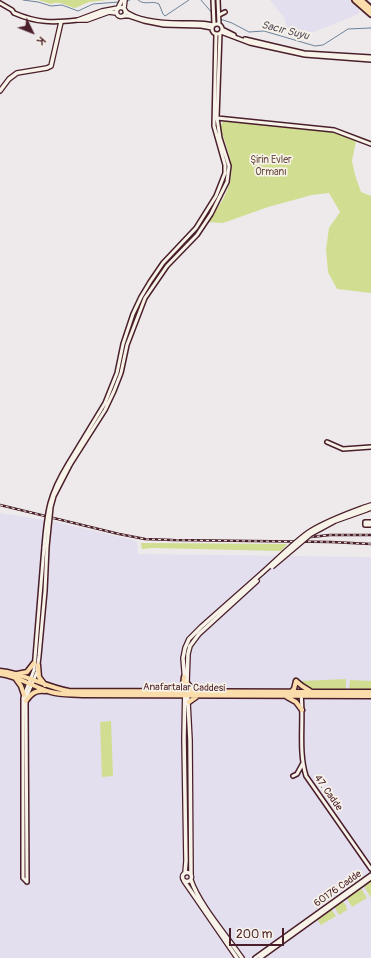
<!DOCTYPE html>
<meta charset="utf-8">
<style>
body{margin:0}
#map{position:relative;width:371px;height:958px;overflow:hidden;background:#eeeaeb;font-family:Pangolin,sans-serif}
canvas{display:block}
.north{position:absolute;left:12px;top:12px;width:40px;height:40px;-webkit-text-stroke:3px #f7f3e8;paint-order:stroke;rotate:133deg;font-size:11px;font-weight:700;line-height:16px;text-align:center;color:#4a1f2b}
.north::after{content:'';display:block;margin:auto;width:14px;height:18px;background:#4a1f2b;clip-path:polygon(50% 0,100% 100%,50% 72%,0 100%)}
.scale{position:absolute;left:229px;top:928px;width:55px;height:18px;box-sizing:border-box;border:2px solid #4a1f2b;border-top:0;padding-left:5px;font-size:12px;line-height:14px;white-space:nowrap;color:#4a1f2b;-webkit-text-stroke:3px #f7f3e8;paint-order:stroke}
</style>
<div id="map">
<canvas width="371" height="958"></canvas>
<div class="north">K</div>
<div class="scale">200 m</div>
</div>
<script>
const ctx = document.querySelector('canvas').getContext('2d');
ctx.lineJoin = 'round';
function paint(path, color) {
  ctx.fillStyle = color;
  ctx.fill(path, 'evenodd');
}
function stroke(path, color, width, dash) {
  ctx.strokeStyle = color;
  ctx.lineWidth = width;
  ctx.lineCap = dash ? 'butt' : 'round';
  ctx.setLineDash(dash || []);
  ctx.stroke(path);
}
function label(font, color, halo, rows, align = 'center') {
  ctx.font = font + ' Pangolin,sans-serif';
  ctx.lineWidth = 3.5;
  ctx.setLineDash([]);
  ctx.textBaseline = 'middle';
  ctx.strokeStyle = halo;
  ctx.fillStyle = color;
  for (const [text, x, y, turn = 0] of rows) {
    ctx.save();
    ctx.translate(x, y);
    ctx.rotate((+turn || 0) * Math.PI / 180);
    ctx.textAlign = isNaN(turn) ? turn : align;
    if (halo) ctx.strokeText(text, 0, 0);
    ctx.fillText(text, 0, 0);
    ctx.restore();
  }
}
const built = new Path2D(`
 M270 0H349L359 9V14L314 32H302L286 28 285 19Z
 M0 513 52 521 137 541 138 554 371 557V958H0Z`);
const green = new Path2D(`
 M38 0H107L89 2 75 8C66 6 60 0 51 4Z
 M223 121 333 132 356 141 352 161 355 175 361 192 371 196V293L337 289 328 272 326 249 329 228 340 212 329 193 312 195 268 207 223 223 206 222C220 208 234 185 231 164 229 152 224 139 220 128Z
 M141 543 287 544 281 551C238 550 195 549 152 548L142 549Z
 M346 679V689C330 690 312 694 301 681Z
 M350 680 371 681V689H349Z
 M111 721 113 776 102 777 100 722Z
 M371 880V898L363 885Z
 M361 888 367 898 352 907 346 897Z
 M341 900 346 905 347 910 339 915 334 906Z
 M331 909 336 916 321 925 318 921V917Z`);
const stream = new Path2D(`
 M23 0 38 2 51 6 62 5 78 11 93 4 119 2
 M138 0C145 6 152 0 159 4L163 14 165 16 189 0
 M201 0 213 14
 M128 1 130 0
 M220 19 232 23 249 32 264 31 315 46 323 45 348 29 371 28`);
const tertiary = new Path2D(`
 M213 0 214 24
 M218 0 219 24
 M0 3 12 10 14 13C37 23 53 23 78 20
 M125 11C139 22 165 23 182 23 193 23 203 22 213 25
 M219 15 225 12
 M123 16H129L144 21 164 25 201 26 212 28
 M212 29a5 5 0 1 1 10 0a5 5 0 1 1-10 0Z
 M222 29 234 35
 M221 32 250 43 305 55 371 60
 M245 39 304 53 371 57
 M217 118 334 130 371 144
 M327 442 343 449 371 447
 M68 464 105 403 117 373 123 344 133 314 141 297 150 282 163 263 196 228 216 196 225 173V165L214 126 216 34
 M70 465 105 410 114 391 121 373 127 345 145 298 167 266 197 235 211 214 227 182 229 166 220 138 217 118 220 33
 M365 525V522H371
 M365 525H371
 M301 694C304 721 298 750 306 776L371 869
 M293 776 297 774 303 763
 M27 882 23 878V698L34 670 44 547
 M27 882 26 705V698L37 672 39 656 45 591 47 547
 M255 958 371 875
 M260 958 371 878`);
const secondary = new Path2D(`
 M116.5 12a4.5 4.5 0 1 1 9 0a4.5 4.5 0 1 1-9 0Z
 M124 8 125 0
 M116 13 109 12 87 20H78L102 11 118 8 122 0
 M0 91 9 79 17 73 47 68 51 66 61 22
 M365 507 371 505
 M366 510 371 508
 M182.5 877a4.5 4.5 0 1 1 9 0a4.5 4.5 0 1 1-9 0Z
 M185 873 186 861 184 739 185 683 183 658 185 648 189 639 201 627 262 573
 M191 875 190 740 187 683 188 654 190 646 199 634 257 581
 M191 880C199 904 227 936 242 958
 M184 881 237 958`);
const primary = new Path2D(`
 M38 665 39 677 45 685
 M0 671C24 673 45 687 69 691L371 692
 M0 674C18 676 33 687 51 692 61 695 72 694 82 695L371 696
 M17 674 27 672 34 663
 M16 679 21 686 24 695
 M296 681 302 686 310 691
 M187 683 191 688 196 691
 M178 691 183 685 184 677
 M291 692 294 689 296 681
 M287 697 296 702 302 710
 M26 701C31 693 36 690 45 691
 M189 702 196 697`);
const trunk = new Path2D(`
 M355 0 371 14
 M361 0 371 9`);
const rail = new Path2D(`
 M0 505 119 534 145 539 173 540 331 542 371 544
 M311 537 330 535H371`);
const tertiaryBridge = new Path2D(`
 M44 547C47 511 49 495 68 464
 M47 547 51 507 54 496 70 465`);
const secondaryBridge = new Path2D(`
 M272 567 311 534 335 521 366 510
 M262 573C277 560 292 544 309 532 326 521 346 514 365 507`);
const parkNames = [
 ["Şirin Evler",271,160],
 ["Ormanı",271,172]
];
const streetNames = [
 ["Anafartalar Caddesi",184,688,1],
 ["47. Cadde",328,793,55],
 ["60176 Cadde",338,889,-35]
];
const waterNames = [
 ["Sacır Suyu",285,31,14]
];
paint(built, '#e4dfee');
paint(green, '#d1dd90');
stroke(stream, '#6b8299', 1);
stroke(tertiary, '#4a1f2b', 6);
stroke(secondary, '#4a1f2b', 6);
stroke(primary, '#4a1f2b', 7);
stroke(trunk, '#4a1f2b', 8);
stroke(tertiary, '#f7f3e8', 3);
stroke(secondary, '#f7f3e8', 3.5);
stroke(primary, '#faddab', 4);
stroke(trunk, '#faddab', 4.5);
stroke(rail, '#4a1f2b', 2.5);
stroke(rail, '#f7f3e8', 1, [3]);
stroke(tertiaryBridge, '#4a1f2b', 6, []);
stroke(secondaryBridge, '#4a1f2b', 6, []);
stroke(tertiaryBridge, '#f7f3e8', 3);
stroke(secondaryBridge, '#f7f3e8', 3.5);
label('10px', '#6c4e44', '#f7f3e8', parkNames);
label('10px', '#4a1f2b', '#f7f3e8', streetNames);
label('italic 11px', '#5a5162', '#f7f3e8', waterNames);
</script>
